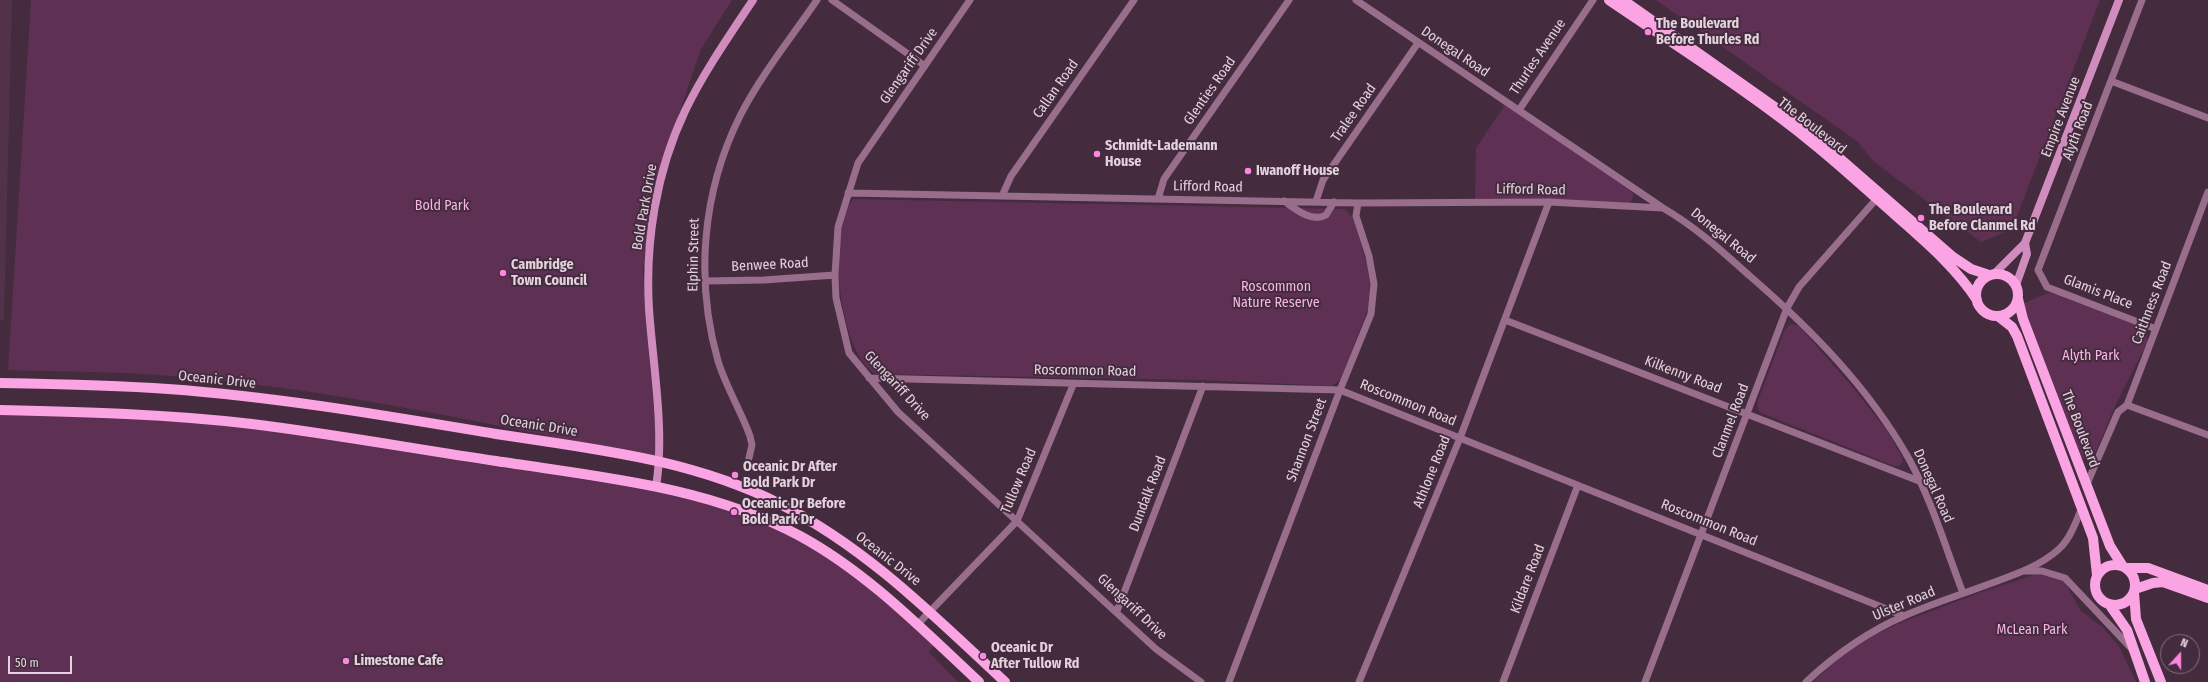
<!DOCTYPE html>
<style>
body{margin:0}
#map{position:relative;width:2208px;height:682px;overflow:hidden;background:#442c3e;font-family:"Fira Sans Condensed",sans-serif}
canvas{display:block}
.north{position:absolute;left:2160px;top:634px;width:40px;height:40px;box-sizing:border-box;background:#442c3e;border:1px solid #846e7e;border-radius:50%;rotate:21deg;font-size:11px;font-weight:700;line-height:16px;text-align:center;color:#e3d2de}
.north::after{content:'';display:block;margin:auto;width:14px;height:18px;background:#fd86e1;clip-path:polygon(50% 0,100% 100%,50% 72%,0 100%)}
.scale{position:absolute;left:8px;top:656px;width:64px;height:18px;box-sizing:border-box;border:2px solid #e3d2de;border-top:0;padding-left:5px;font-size:12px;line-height:14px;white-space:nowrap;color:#e3d2de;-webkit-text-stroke:3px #442c3e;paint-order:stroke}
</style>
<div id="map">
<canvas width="2208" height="682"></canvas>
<div class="north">N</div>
<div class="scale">50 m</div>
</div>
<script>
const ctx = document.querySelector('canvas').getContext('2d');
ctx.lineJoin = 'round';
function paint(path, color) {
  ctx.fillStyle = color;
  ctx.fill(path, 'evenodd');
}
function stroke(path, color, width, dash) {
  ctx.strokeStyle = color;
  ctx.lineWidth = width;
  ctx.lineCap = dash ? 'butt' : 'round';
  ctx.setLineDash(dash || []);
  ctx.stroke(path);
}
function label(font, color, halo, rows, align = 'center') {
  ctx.font = font + ' "Fira Sans Condensed",sans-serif';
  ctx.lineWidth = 4;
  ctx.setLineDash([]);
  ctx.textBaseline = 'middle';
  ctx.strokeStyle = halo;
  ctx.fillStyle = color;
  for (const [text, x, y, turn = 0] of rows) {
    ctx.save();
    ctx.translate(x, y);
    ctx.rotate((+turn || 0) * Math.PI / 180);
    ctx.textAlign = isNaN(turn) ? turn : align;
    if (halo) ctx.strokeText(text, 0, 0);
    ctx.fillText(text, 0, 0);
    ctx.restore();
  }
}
const built = new Path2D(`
 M0 0H12L4 320H0Z`);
const green = new Path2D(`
 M31 0H732L701 49 653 190 643 269 645 310 658 458C498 426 336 389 173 376 118 371 62 372 8 370Z
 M1656 0H2100L2012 229 1981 242 1873 161 1858 142Z
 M1505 105 1630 190 1634 196 1630 203 1475 200 1476 148Z
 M853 199 1345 209 1354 219 1367 266 1370 284 1368 309 1341 379 1332 386 1197 380 876 374C840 354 831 250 844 215 846 210 850 204 853 199Z
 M2050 292 2141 327 2146 332 2148 341 2115 406 2092 461 2085 460 2082 458 2028 318 2024 303Z
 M1791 324 1799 326 1851 385 1887 431 1902 457 1903 462 1900 466H1894L1759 412 1757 403 1785 329Z
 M0 414C84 416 169 418 252 429 337 440 421 455 506 468 595 482 687 490 770 527 832 554 885 600 934 646L929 652 958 682H0Z
 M2037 574 2053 576 2065 582 2080 610 2102 627 2119 646 2136 682H1813L1843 655 1876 634 1905 621 1979 593Z`);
const street = new Path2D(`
 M832 0 925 66
 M970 0 858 163 838 227 835 275 836 298 849 353 898 412 1156 649 1201 682
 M1356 0 1663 208C1696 227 1723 252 1751 277 1812 330 1869 388 1909 459 1932 501 1946 549 1963 593
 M2142 0 2038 270 2047 287 2156 329
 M2111 81 2208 118
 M1519 110 1593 0
 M848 193 1358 203 1549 202 1663 208
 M1002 196 1011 176 1134 0
 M1158 199 1164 179 1289 0
 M1284 201C1295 209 1312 223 1326 215L1334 202
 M1316 201 1323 180 1418 43
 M706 281 764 280 835 275
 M1505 320 1919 481
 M869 378 1340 390 1904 616
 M2127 405 2208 435
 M749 458 752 445 750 436C741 411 726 387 718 361 695 280 702 192 740 116 761 75 791 38 817 0
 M2086 486 2118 412 2127 405 2208 192
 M2025 571H2042L2065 578 2132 649
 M1117 611 1203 386
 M917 625 1017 521 1073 385
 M1229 682 1340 390 1371 314 1374 284 1369 256 1356 216 1358 203
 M1359 682 1460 438 1549 202
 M1503 682 1578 485
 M1645 682 1787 308 1799 287 1879 196
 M1806 682C1835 655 1867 632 1904 616 1931 604 1960 595 1989 584 2013 575 2039 567 2059 549 2070 539 2076 522 2082 507`);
const secondary = new Path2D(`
 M1994 274 2025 243 2119 0
 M2016 285 2027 254 2025 243
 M656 487C665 432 653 366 649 309 645 242 656 172 685 111 704 72 729 36 753 0`);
const primary = new Path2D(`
 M1609 0C1678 47 1750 92 1815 145 1842 167 1867 190 1893 213 1922 239 1955 266 1977 300
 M1623 0 1806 129 1953 257 1971 269 1989 275
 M1976 295a21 21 0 1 1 42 0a21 21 0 1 1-42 0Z
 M2018 299 2023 319 2110 546 2122 565
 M1998 316 2012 327 2017 336 2093 538 2097 575
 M0 383C56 384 112 385 168 389 278 397 388 416 496 434 593 449 692 459 780 504 867 548 934 616 1005 682
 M0 410C84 412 168 414 252 424 333 434 415 449 496 461 599 477 707 486 800 536 868 573 923 630 979 682
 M2095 585a20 20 0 1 1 40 0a20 20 0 1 1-40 0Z
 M2126 568H2148L2208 590
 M2135 589 2153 583 2163 582 2208 598
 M2134 592 2136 619 2161 682
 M2109 604 2127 630 2145 682`);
const markers = [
 [1648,32,4,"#fd86e1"],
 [1097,154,4,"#fd86e1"],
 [1248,171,4,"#fd86e1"],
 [1921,218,4,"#fd86e1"],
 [503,273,4,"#fd86e1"],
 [735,475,4,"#fd86e1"],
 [734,512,4,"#fd86e1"],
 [983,656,4,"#fd86e1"],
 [346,661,4,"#fd86e1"]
];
const poiNames = [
 ["The Boulevard",1656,24],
 ["Before Thurles Rd",1656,40],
 ["Schmidt-Lademann",1105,146],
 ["House",1105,162],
 ["Iwanoff House",1256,171],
 ["The Boulevard",1929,210],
 ["Before Clanmel Rd",1929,226],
 ["Cambridge",511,265],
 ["Town Council",511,281],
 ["Oceanic Dr After",743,467],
 ["Bold Park Dr",743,483],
 ["Oceanic Dr Before",742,504],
 ["Bold Park Dr",742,520],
 ["Oceanic Dr",991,648],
 ["After Tullow Rd",991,664],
 ["Limestone Cafe",354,661]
];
const streetNames = [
 ["Donegal Road",1455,52,34],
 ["Thurles Avenue",1538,57,-56],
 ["Glengariff Drive",909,66,-55],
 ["Callan Road",1056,89,-55],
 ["Glenties Road",1210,91,-55],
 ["Tralee Road",1354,113,-55],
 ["Empire Avenue",2061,117,-69],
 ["The Boulevard",1812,126,38],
 ["Alyth Road",2078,131,-69],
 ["Lifford Road",1208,187,1],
 ["Lifford Road",1531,190,1],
 ["Bold Park Drive",645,207,-80],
 ["Donegal Road",1723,236,39],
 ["Elphin Street",694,255,-89],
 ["Benwee Road",770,265,-3],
 ["Glamis Place",2098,292,21],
 ["Caithness Road",2152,303,-69],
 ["Roscommon Road",1085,371,1],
 ["Kilkenny Road",1683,375,21],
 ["Oceanic Drive",217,380,6],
 ["Glengariff Drive",897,386,47],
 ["Roscommon Road",1408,403,22],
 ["Clanmel Road",1731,421,-69],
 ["Oceanic Drive",539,426,9],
 ["The Boulevard",2080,429,69],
 ["Shannon Street",1307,440,-69],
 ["Athlone Road",1432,472,-68],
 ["Tullow Road",1019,481,-67],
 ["Donegal Road",1933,486,66],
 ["Dundalk Road",1148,494,-69],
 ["Roscommon Road",1709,523,22],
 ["Oceanic Drive",888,559,38],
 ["Kildare Road",1528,579,-69],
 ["Ulster Road",1904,604,-23],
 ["Glengariff Drive",1132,607,43]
];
const parkNames = [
 ["Bold Park",442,206],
 ["Roscommon",1276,287],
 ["Nature Reserve",1276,303],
 ["Alyth Park",2091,356],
 ["McLean Park",2032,630]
];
paint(built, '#513249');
paint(green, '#5e3053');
stroke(street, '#986e8c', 7);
stroke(secondary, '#cf8cbd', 8);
stroke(primary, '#faa4e3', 10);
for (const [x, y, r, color] of markers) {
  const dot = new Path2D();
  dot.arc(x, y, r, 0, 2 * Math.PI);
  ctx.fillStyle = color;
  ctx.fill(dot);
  stroke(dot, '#442c3e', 1.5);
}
label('bold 14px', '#e3d2de', '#442c3e', poiNames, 'left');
label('14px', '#e3d2de', '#442c3e', streetNames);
label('14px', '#f7b5e5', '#442c3e', parkNames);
</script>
